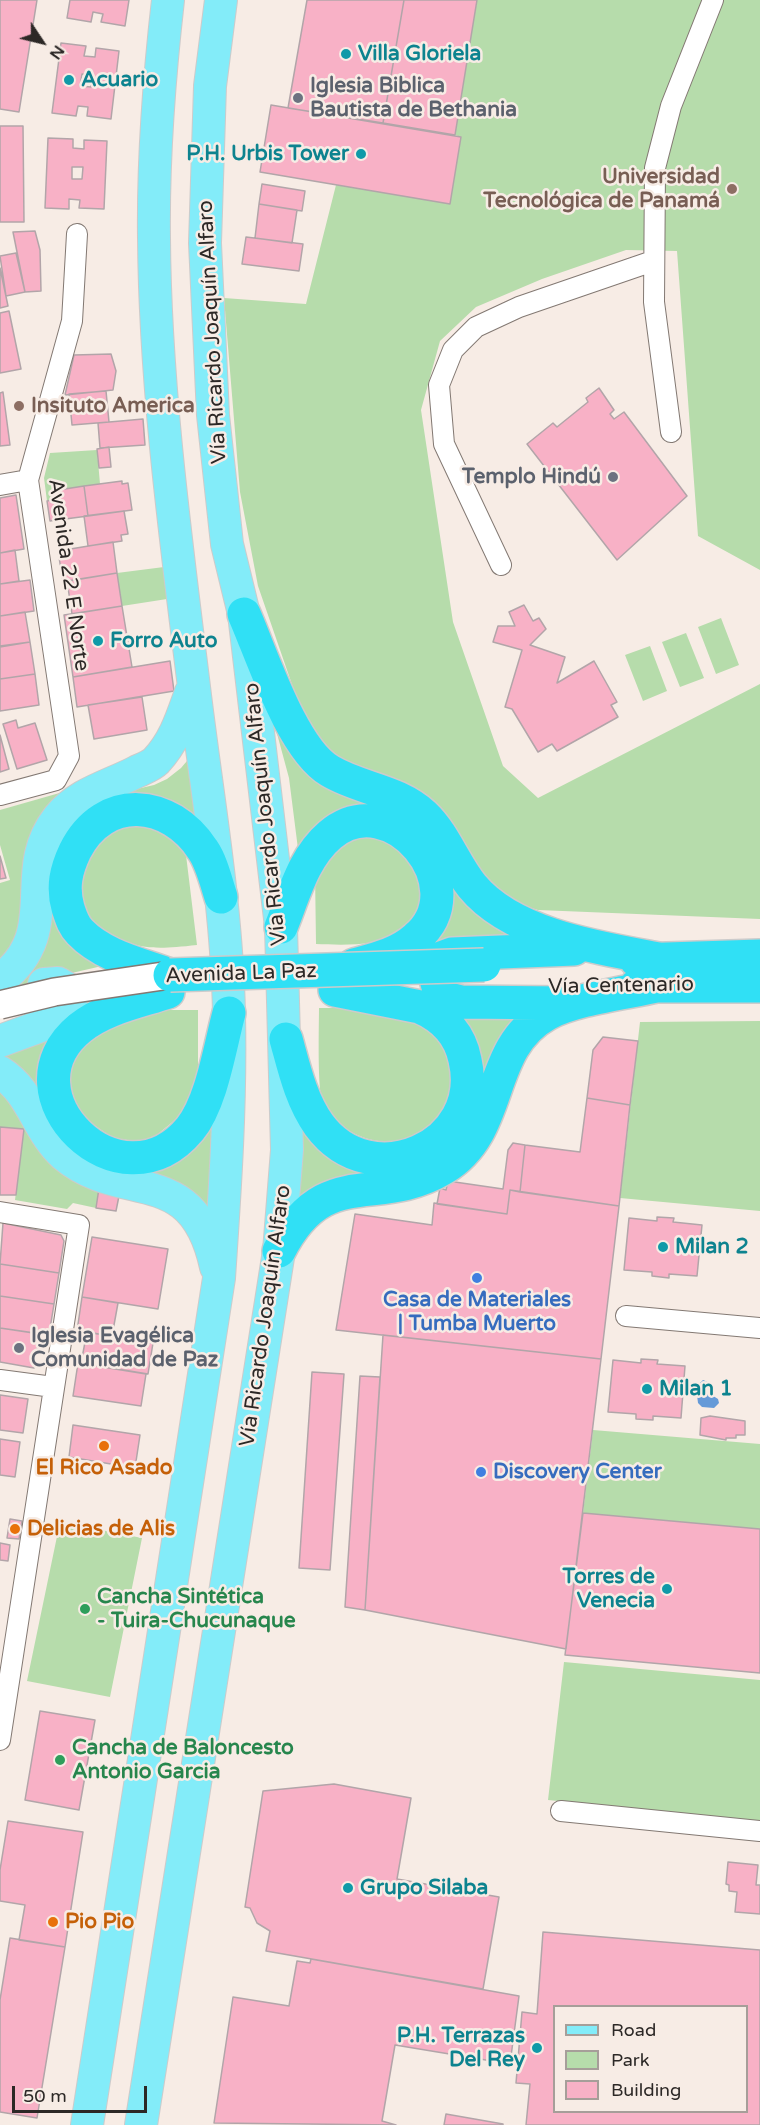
<!DOCTYPE html>
<meta charset="utf-8">
<style>
body{margin:0}
#map{position:relative;width:760px;height:2125px;overflow:hidden;background:#f7ece5;font-family:"Varela Round",sans-serif}
canvas{display:block}
.legend{position:absolute;left:553px;top:2005px;width:195px;height:108px;box-sizing:border-box;background:#f7ece5;border:2px solid #a69e99;margin:0;padding:8px 10px;list-style:none;font-size:18px;color:#2c2826}
.legend li{display:flex;align-items:center;gap:12px;height:30px}
.legend b{width:30px;border:2px solid #a69e99}
.north{position:absolute;left:12px;top:12px;width:60px;height:60px;-webkit-text-stroke:4px #f7ece5;paint-order:stroke;rotate:125deg;font-size:16px;font-weight:700;line-height:24px;text-align:center;color:#2c2826}
.north::after{content:'';display:block;margin:auto;width:21px;height:27px;background:#2c2826;clip-path:polygon(50% 0,100% 100%,50% 72%,0 100%)}
.scale{position:absolute;left:12px;top:2086px;width:135px;height:27px;box-sizing:border-box;border:3px solid #2c2826;border-top:0;padding-left:8px;font-size:18px;line-height:21px;white-space:nowrap;color:#2c2826;-webkit-text-stroke:4px #f7ece5;paint-order:stroke}
</style>
<div id="map">
<canvas width="760" height="2125"></canvas>
<ul class="legend">
<li><b style="height:8px;background:#83ecf9"></b>Road</li>
<li><b style="height:16px;background:#b6dcab"></b>Park</li>
<li><b style="height:16px;background:#f8b1c6"></b>Building</li>
</ul>
<div class="north">N</div>
<div class="scale">50 m</div>
</div>
<script>
const ctx = document.querySelector('canvas').getContext('2d');
ctx.lineJoin = 'round';
function paint(path, color) {
  ctx.fillStyle = color;
  ctx.fill(path, 'evenodd');
}
function stroke(path, color, width, dash) {
  ctx.strokeStyle = color;
  ctx.lineWidth = width;
  ctx.lineCap = dash ? 'butt' : 'round';
  ctx.setLineDash(dash || []);
  ctx.stroke(path);
}
function label(font, color, halo, rows, align = 'center') {
  ctx.font = font + ' "Varela Round",sans-serif';
  ctx.lineWidth = 5;
  ctx.setLineDash([]);
  ctx.textBaseline = 'middle';
  ctx.strokeStyle = halo;
  ctx.fillStyle = color;
  for (const [text, x, y, turn = 0] of rows) {
    ctx.save();
    ctx.translate(x, y);
    ctx.rotate((+turn || 0) * Math.PI / 180);
    ctx.textAlign = isNaN(turn) ? turn : align;
    if (halo) ctx.strokeText(text, 0, 0);
    ctx.fillText(text, 0, 0);
    ctx.restore();
  }
}
const green = new Path2D(`
 M477 0H760V570L698 536 677 251 626 250 542 279 476 307 440 341 421 410 453 622 503 766 538 798 760 684V919L538 910 509 901 384 776 331 754 307 728 258 586 240 492 224 298 306 304 336 185 450 203 461 137 455 135Z
 M97 450 100 484 52 491 53 500 47 501 44 478 50 453Z
 M164 567 167 599 122 606 117 573Z
 M721 618 739 665 716 674 698 627Z
 M686 633 704 678 680 687 662 642Z
 M650 646 667 691 643 701 625 655Z
 M262 678C274 703 283 734 301 756 327 787 372 790 405 812 428 828 438 851 452 873 473 909 510 927 549 937L458 939 449 943 443 954H415C515 865 361 745 298 849L289 778Z
 M198 748 208 834 175 806 64 839 102 966 20 985 32 969 61 831 107 796 154 785 167 779 181 768Z
 M70 790 27 936 0 958V883L10 880 0 845V810Z
 M143 822 168 830 186 855 197 945C143 951 136 948 88 925L78 887 82 865 104 834Z
 M347 836H380L418 864 422 906C415 914 408 926 400 932 378 947 341 945 316 944L315 871Z
 M319 1008H348L408 1016 449 1044C450 1059 455 1079 453 1094 452 1100 445 1108 442 1114 414 1156 347 1148 323 1104 317 1092 319 1026 319 1008Z
 M457 1009H525C484 1043 496 1110 456 1146 419 1180 388 1170 344 1179 326 1183 311 1193 297 1205L302 1113H305C350 1229 543 1137 457 1009Z
 M161 1010H198V1076L186 1111 153 1138 135 1141 113 1138 81 1116 67 1086 72 1052 95 1030Z
 M760 1021V1211L620 1198 640 1022Z
 M52 1031 47 1051 108 1161 216 1110 214 1225 107 1166 18 1068 0 1055Z
 M0 1082 10 1104 24 1124 99 1188 96 1208 73 1203 67 1209 15 1200 24 1130 0 1127Z
 M593 1430 760 1444V1529L583 1513Z
 M60 1522 142 1538 110 1697 27 1681Z
 M564 1662 760 1680V1821L548 1800Z`);
const water = new Path2D(`
 M703 1380 710 1383V1394L718 1399 719 1403 714 1408 702 1407 698 1403 696 1387Z`);
const building = new Path2D(`
 M0 0H37L19 112 0 109Z
 M70 0H129L125 26 101 22 103 14 93 12 91 22 67 18Z
 M307 0H404L383 123 288 108Z
 M404 0H477L455 135 383 123Z
 M61 43 86 46 84 56 95 57 96 48 119 51 111 119 87 116 88 107 78 106 76 116 52 113ZM82 74 92 75 91 87 80 86Z
 M271 105 461 137 450 204 260 172Z
 M0 126H23L24 222H0Z
 M48 138 73 139V148L84 149V140L107 141 104 209 79 208 80 200 69 199V209L45 208ZM72 167H83L82 179H72Z
 M262 184 305 191 302 211 259 204Z
 M259 204 297 210 292 243 255 238Z
 M35 231 40 250 41 291 25 292 13 232Z
 M246 237 303 244 299 271 242 264Z
 M16 253 25 292 6 296 0 256Z
 M0 268 8 306 0 308Z
 M9 311 21 369 0 373V313Z
 M111 354 116 371 113 390 65 395 74 355Z
 M599 388 614 410 610 414 614 419 624 412 687 496 617 560 527 444 553 423 557 427 588 402 586 398Z
 M106 391 109 422 72 425 69 394Z
 M3 392 10 445 0 446V393Z
 M143 419 145 445 100 448 98 423Z
 M109 447 111 467 99 468 97 449Z
 M122 481V484L128 483 132 510 88 516 84 486Z
 M84 486 88 516 50 521 47 501 53 500 52 491Z
 M16 495 24 549 0 553V498Z
 M124 511 128 534 121 535 122 541 88 546 84 516Z
 M113 542 117 573 63 582 58 551Z
 M15 550 19 581 0 584V553Z
 M117 573 122 606 72 614 67 581Z
 M30 580 34 611 0 616V584Z
 M524 605 533 621 539 618 546 629 530 645 565 657 557 683 594 661 617 702 611 705 618 717 557 751 552 744 538 752 512 709 505 707 522 650 493 642 498 626H515L509 612Z
 M122 606 132 667 73 677 64 615Z
 M25 612 30 642 0 646V616Z
 M30 642 35 674 0 679V647Z
 M170 661 174 691 77 707 73 677Z
 M35 674 39 705 0 711V679Z
 M142 697 147 730 94 739 88 705Z
 M16 720 18 728 35 723 47 760 17 769 3 724Z
 M0 735 9 769 0 772Z
 M0 856 6 878 0 879Z
 M603 1037 638 1041 630 1105 587 1098 593 1050Z
 M587 1098 630 1105 619 1206 520 1192 525 1145 580 1152Z
 M0 1127 24 1129 16 1195H0Z
 M513 1143 525 1145 520 1192 510 1190 507 1214 437 1204 440 1188 446 1190 448 1181 503 1189 508 1150Z
 M99 1188 120 1191 116 1211 96 1208Z
 M510 1190 619 1206 601 1359 336 1330 355 1214 432 1225 434 1203 507 1214Z
 M657 1217 674 1218 673 1222 702 1225 697 1276 669 1274V1278L652 1276V1272L624 1270 629 1218 657 1221Z
 M3 1223 61 1235 64 1241 59 1273 0 1264Z
 M92 1237 168 1249 158 1309 82 1297Z
 M0 1264 59 1273 54 1304 0 1296Z
 M0 1296 54 1304 49 1335 0 1328Z
 M82 1297 118 1303 112 1336 77 1331Z
 M0 1328 40 1334 34 1368 0 1362Z
 M87 1332 153 1343 148 1374 81 1363Z
 M383 1335 601 1359 566 1649 365 1610Z
 M641 1359 658 1360 657 1364 685 1366 681 1418 653 1416V1420L636 1419V1414L608 1412 613 1360 641 1363Z
 M78 1363 146 1374 141 1406 73 1396Z
 M312 1372 344 1374 330 1570 299 1568Z
 M360 1376 380 1377 365 1610 345 1607Z
 M0 1395 28 1399 23 1433 0 1430Z
 M710 1416 745 1421V1435H736V1438H726V1440L700 1435 701 1418Z
 M73 1425 140 1435 135 1468 69 1457Z
 M0 1439 20 1442 15 1477 0 1475Z
 M583 1513 760 1529V1673L565 1655Z
 M10 1519 22 1521 19 1539 7 1538Z
 M0 1543 10 1545 8 1561 0 1560Z
 M40 1711 95 1720 79 1810 25 1800Z
 M334 1784 411 1798 397 1879 499 1897 483 1989 266 1951 270 1931 257 1923 250 1908 245 1907 263 1791Z
 M8 1821 83 1832 65 1947 19 1940 25 1905 0 1901V1870Z
 M728 1862 758 1865 756 1885H760V1914L735 1912 737 1892 729 1891V1885L726 1884Z
 M543 1932 760 1950V2125H526L530 2084 516 2083 522 2012 537 2014ZM554 2006H746V2112H554Z
 M10 1938 65 1947 37 2118 0 2112V2000Z
 M311 1959 519 1996 510 2064 395 2045 382 2121 396 2125 214 2123 233 1997 289 2006 297 1961 310 1963Z
 M446 2114 503 2124V2125H444Z`);
const street = new Path2D(`
 M671 432 654 302 655 168 671 106 713 0
 M0 485 28 480
 M501 565 444 444 439 385 453 350 476 327 519 307 653 261
 M0 795 56 780 69 756 28 480 72 321 77 234
 M0 1212 79 1225 0 1740
 M626 1316 760 1328
 M0 1380 53 1387
 M561 1811 760 1831`);
const primary = new Path2D(`
 M0 980C64 932 15 873 58 818 78 793 109 786 136 772 142 769 151 766 156 761 175 741 182 717 191 692
 M0 1041 68 1016 71 1009 70 990 58 983 44 984
 M0 1072C32 1092 37 1131 64 1155 123 1205 193 1160 216 1267
 M87 2125 219 1278C225 1190 231 1103 229 1014 227 905 207 796 194 687 176 541 155 386 154 238 153 159 159 79 168 0
 M141 2125 279 1251 287 1150 281 927 244 614 227 544 213 415 205 243 210 86 221 0`);
const highway = new Path2D(`
 M244 614C262 655 292 749 330 771 360 789 397 790 424 815 445 835 454 864 472 886 512 935 599 948 659 959
 M281 927C294 895 303 858 330 835 391 783 477 887 416 938 398 954 376 959 354 965
 M636 960 760 956
 M170 975C140 964 103 956 80 932 73 925 71 917 68 908 62 887 66 870 75 851 104 793 170 799 203 850 212 863 216 882 221 897
 M636 986H760
 M168 992C138 1002 105 1008 80 1028 0 1093 120 1213 190 1129 212 1102 220 1046 229 1013
 M565 1003 461 1002 441 997 435 976 441 958 452 954 574 949
 M286 1039C294 1068 301 1100 319 1125 371 1196 485 1146 465 1060 460 1034 443 1017 420 1007L335 990
 M279 1251C325 1161 377 1209 444 1168 506 1130 484 1049 547 1014 574 999 626 993 657 986`);
const secondaryBridge = new Path2D(`
 M0 1005 54 992 170 975`);
const highwayBridge = new Path2D(`
 M170 975 484 965`);
const markers = [
 [346,54,6,"#0f9aa8"],
 [69,80,6,"#0f9aa8"],
 [298,98,6,"#6b7280"],
 [361,154,6,"#0f9aa8"],
 [732,189,6,"#8d6e63"],
 [19,406,6,"#8d6e63"],
 [613,477,6,"#6b7280"],
 [98,641,6,"#0f9aa8"],
 [663,1247,6,"#0f9aa8"],
 [477,1278,6,"#3f7fe0"],
 [19,1348,6,"#6b7280"],
 [647,1389,6,"#0f9aa8"],
 [104,1446,6,"#e8710a"],
 [481,1472,6,"#3f7fe0"],
 [15,1529,6,"#e8710a"],
 [667,1589,6,"#0f9aa8"],
 [85,1609,6,"#2e9e5b"],
 [60,1760,6,"#2e9e5b"],
 [348,1888,6,"#0f9aa8"],
 [53,1922,6,"#e8710a"],
 [537,2048,6,"#0f9aa8"]
];
const cultureNames = [
 ["Villa Gloriela",358,54],
 ["Acuario",81,80],
 ["P.H. Urbis Tower",349,154,"right"],
 ["Forro Auto",110,641],
 ["Milan 2",675,1247],
 ["Milan 1",659,1389],
 ["Torres de",655,1577,"right"],
 ["Venecia",655,1601,"right"],
 ["Grupo Silaba",360,1888],
 ["P.H. Terrazas",525,2036,"right"],
 ["Del Rey",525,2060,"right"]
];
const worshipNames = [
 ["Iglesia Biblica",310,86],
 ["Bautista de Bethania",310,110],
 ["Templo Hindú",601,477,"right"],
 ["Iglesia Evagélica",31,1336],
 ["Comunidad de Paz",31,1360]
];
const educationNames = [
 ["Universidad",720,177],
 ["Tecnológica de Panamá",720,201],
 ["Insituto America",31,406,"left"]
];
const streetNames = [
 ["Vía Ricardo Joaquín Alfaro",213,332,-93],
 ["Avenida 22 E Norte",68,575,82],
 ["Vía Ricardo Joaquín Alfaro",266,814,-96],
 ["Avenida La Paz",241,974,-2],
 ["Vía Centenario",621,986,-1],
 ["Vía Ricardo Joaquín Alfaro",266,1316,-82]
];
const shopNames = [
 ["Casa de Materiales",477,1300],
 ["| Tumba Muerto",477,1324],
 ["Discovery Center",493,1472,"left"]
];
const foodNames = [
 ["El Rico Asado",104,1468,"center"],
 ["Delicias de Alis",27,1529],
 ["Pio Pio",65,1922]
];
const leisureNames = [
 ["Cancha Sintética",97,1597],
 ["- Tuira-Chucunaque",97,1621],
 ["Cancha de Baloncesto",72,1748],
 ["Antonio Garcia",72,1772]
];
paint(green, '#b6dcab');
paint(water, '#659ad8');
paint(building, '#f8b1c6');
stroke(building, '#b2a5a9', 1.5);
stroke(street, '#837973', 22);
stroke(primary, '#cccbcb', 34);
stroke(highway, '#cccbcb', 36);
stroke(street, '#fff', 20);
stroke(primary, '#83ecf9', 32);
stroke(highway, '#30e0f5', 33);
stroke(secondaryBridge, '#837973', 30, []);
stroke(highwayBridge, '#cccbcb', 36, []);
stroke(secondaryBridge, '#fff', 27);
stroke(highwayBridge, '#30e0f5', 33);
for (const [x, y, r, color] of markers) {
  const dot = new Path2D();
  dot.arc(x, y, r, 0, 2 * Math.PI);
  ctx.fillStyle = color;
  ctx.fill(dot);
  stroke(dot, '#f7ece5', 2);
}
label('bold 21px', '#0d838f', '#f7ece5', cultureNames, 'left');
label('bold 21px', '#5b616d', '#f7ece5', worshipNames, 'left');
label('bold 21px', '#785e54', '#f7ece5', educationNames, 'right');
label('21px', '#2c2826', '#f7ece5', streetNames);
label('bold 21px', '#366cbe', '#f7ece5', shopNames);
label('bold 21px', '#c56008', '#f7ece5', foodNames, 'left');
label('bold 21px', '#27864d', '#f7ece5', leisureNames, 'left');
</script>
